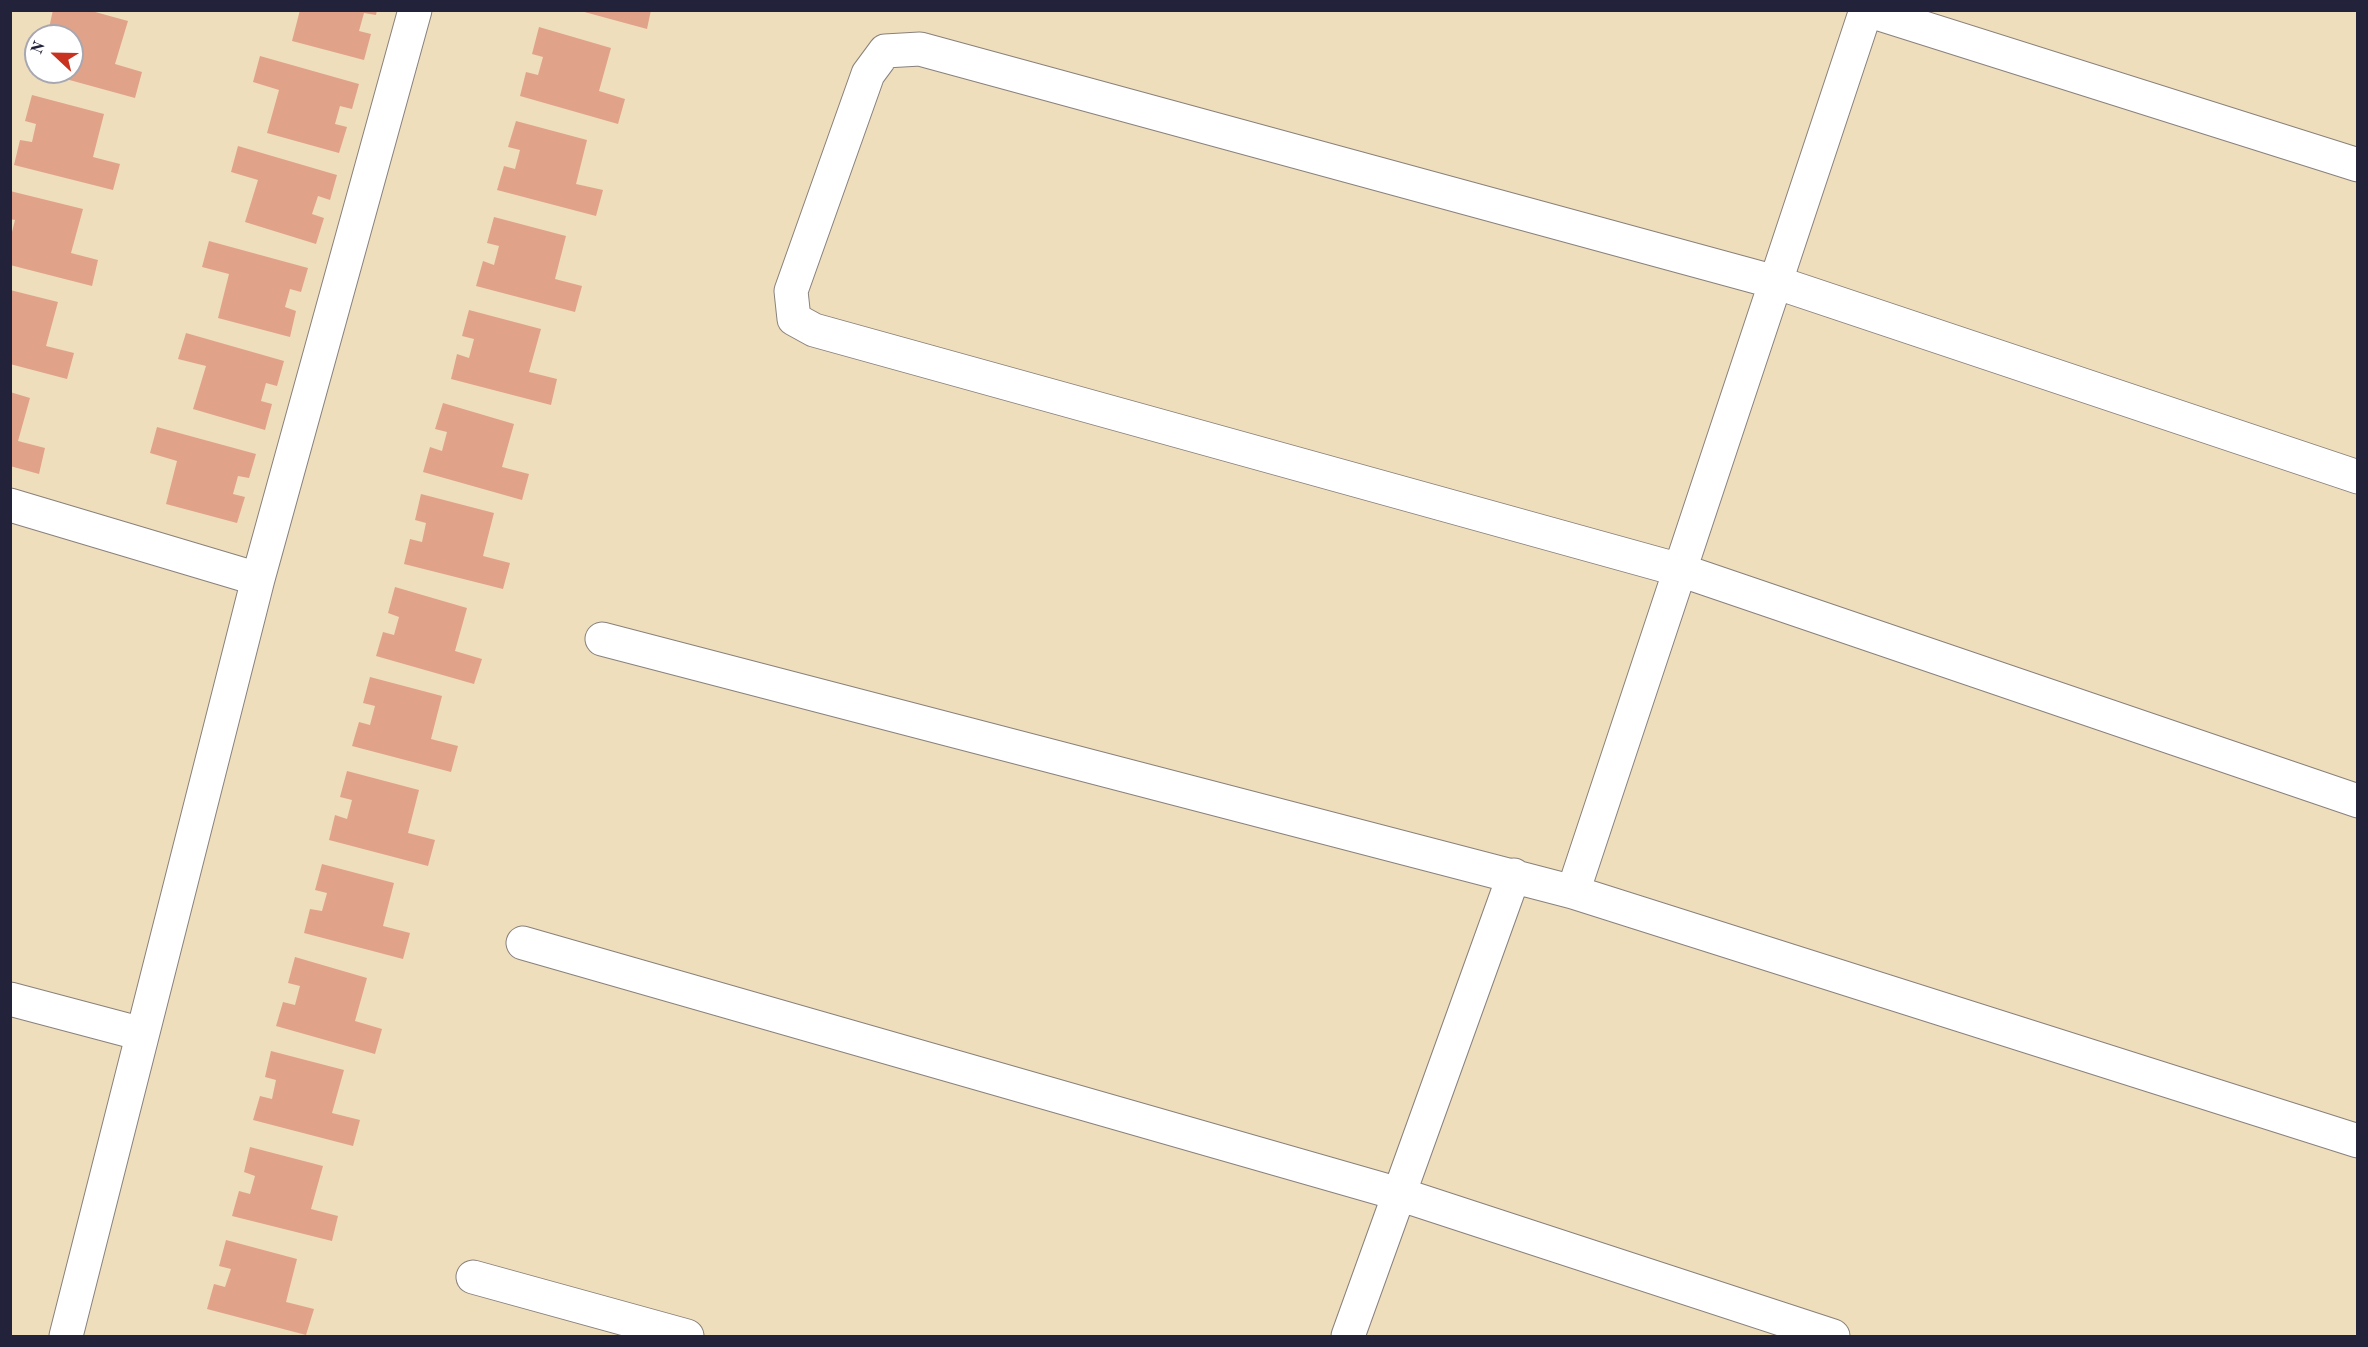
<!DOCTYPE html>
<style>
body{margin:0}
#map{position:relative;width:2368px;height:1347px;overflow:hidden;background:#efdebc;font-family:"Old Standard TT",serif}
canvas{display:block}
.frame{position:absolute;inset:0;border:12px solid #22223b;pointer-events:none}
.north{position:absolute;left:24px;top:24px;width:60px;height:60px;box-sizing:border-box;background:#fff;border:2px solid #a7a7b1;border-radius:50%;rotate:292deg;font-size:16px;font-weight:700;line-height:24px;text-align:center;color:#22223b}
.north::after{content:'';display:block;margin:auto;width:21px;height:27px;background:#c8321e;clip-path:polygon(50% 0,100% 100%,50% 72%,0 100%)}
</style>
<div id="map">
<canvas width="2368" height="1347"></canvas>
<div class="frame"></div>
<div class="north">N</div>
</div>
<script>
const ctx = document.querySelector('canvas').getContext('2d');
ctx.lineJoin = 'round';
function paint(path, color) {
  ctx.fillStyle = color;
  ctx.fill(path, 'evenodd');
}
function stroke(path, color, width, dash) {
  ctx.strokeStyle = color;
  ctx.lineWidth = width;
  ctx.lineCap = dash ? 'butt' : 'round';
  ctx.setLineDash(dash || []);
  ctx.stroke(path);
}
const building = new Path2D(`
 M53 10H88L128 21 115 64 142 72 135 98 44 73 72 72V36H59L60 31 49 28Z
 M300 10H377L376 15 364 13 359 31 371 34 364 60 292 41Z
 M577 10H651L647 29Z
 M539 27 611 48 599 91 625 99 618 124 520 96 526 72 538 75 543 57 532 54Z
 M260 56 359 84 352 109 340 106 335 124 347 127 339 153 267 133 279 90 253 82Z
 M32 95 104 114 93 157 120 164 113 190 14 165 20 140 32 142 36 124 25 121Z
 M516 121 587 140 576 184 603 190 596 216 497 190 504 166 515 169 520 150 508 147Z
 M238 146 337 175 330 200 318 196 312 214 324 218 316 244 245 222 258 180 231 172Z
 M10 191 83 209 71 253 98 260 92 286 10 265V240L15 220 10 219Z
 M494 217 566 236 555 279 582 286 575 312 476 286 483 261 494 265 499 246 487 243Z
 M209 241 308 268 301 292 290 289 285 307 296 311 290 337 218 318 229 274 202 267Z
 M10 290 58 302 46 346 74 353 67 379 10 364Z
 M469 310 541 329 529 372 557 379 551 405 451 379 457 354 469 358 474 339 462 336Z
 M186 333 284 361 277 386 266 383 261 401 272 404 265 430 193 409 206 366 178 359Z
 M10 392 30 398 18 441 45 448 39 474 10 466Z
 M443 403 514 424 502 467 529 474 522 500 423 472 430 447 442 451 447 432 435 429Z
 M157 427 256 454 249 478 238 476 233 494 245 497 237 523 166 504 177 461 150 453Z
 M421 494 494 513 483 556 510 563 503 589 404 564 410 539 422 542 426 523 415 520Z
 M395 587 467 608 455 651 482 659 474 684 376 656 383 632 394 635 399 617 388 613Z
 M370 677 442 696 431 739 458 746 451 772 352 746 359 722 370 725 375 706 363 703Z
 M347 771 419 790 408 833 435 840 428 866 329 840 335 815 347 819 352 800 340 797Z
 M322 864 394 883 383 926 410 933 403 959 304 933 310 909 322 911 327 893 315 890Z
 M295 957 367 978 355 1021 382 1029 375 1054 276 1026 283 1002 295 1005 300 986 288 983Z
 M271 1051 344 1070 332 1113 360 1120 353 1146 253 1120 260 1096 272 1099 276 1080 265 1077Z
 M250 1147 323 1166 311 1209 338 1216 332 1241 232 1216 239 1191 250 1194 255 1176 244 1172Z
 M226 1240 297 1259 286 1302 314 1309 306 1335 207 1309 214 1284 225 1287 231 1269 219 1266Z`);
const minor = new Path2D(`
 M1867 10 2358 165
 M2358 477 1775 282 920 49 885 51 868 74 791 291 794 319 814 330 1680 570 2358 801
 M10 505 258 579
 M602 639 1573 892 2358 1141
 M1573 892 1866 10
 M523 943 1399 1194 1833 1336
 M10 999 142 1034
 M473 1277 687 1336
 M66 1336 258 579 415 10
 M1348 1336 1514 875`);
paint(building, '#e1a28a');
stroke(minor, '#88807c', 35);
stroke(minor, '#fff', 33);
</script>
